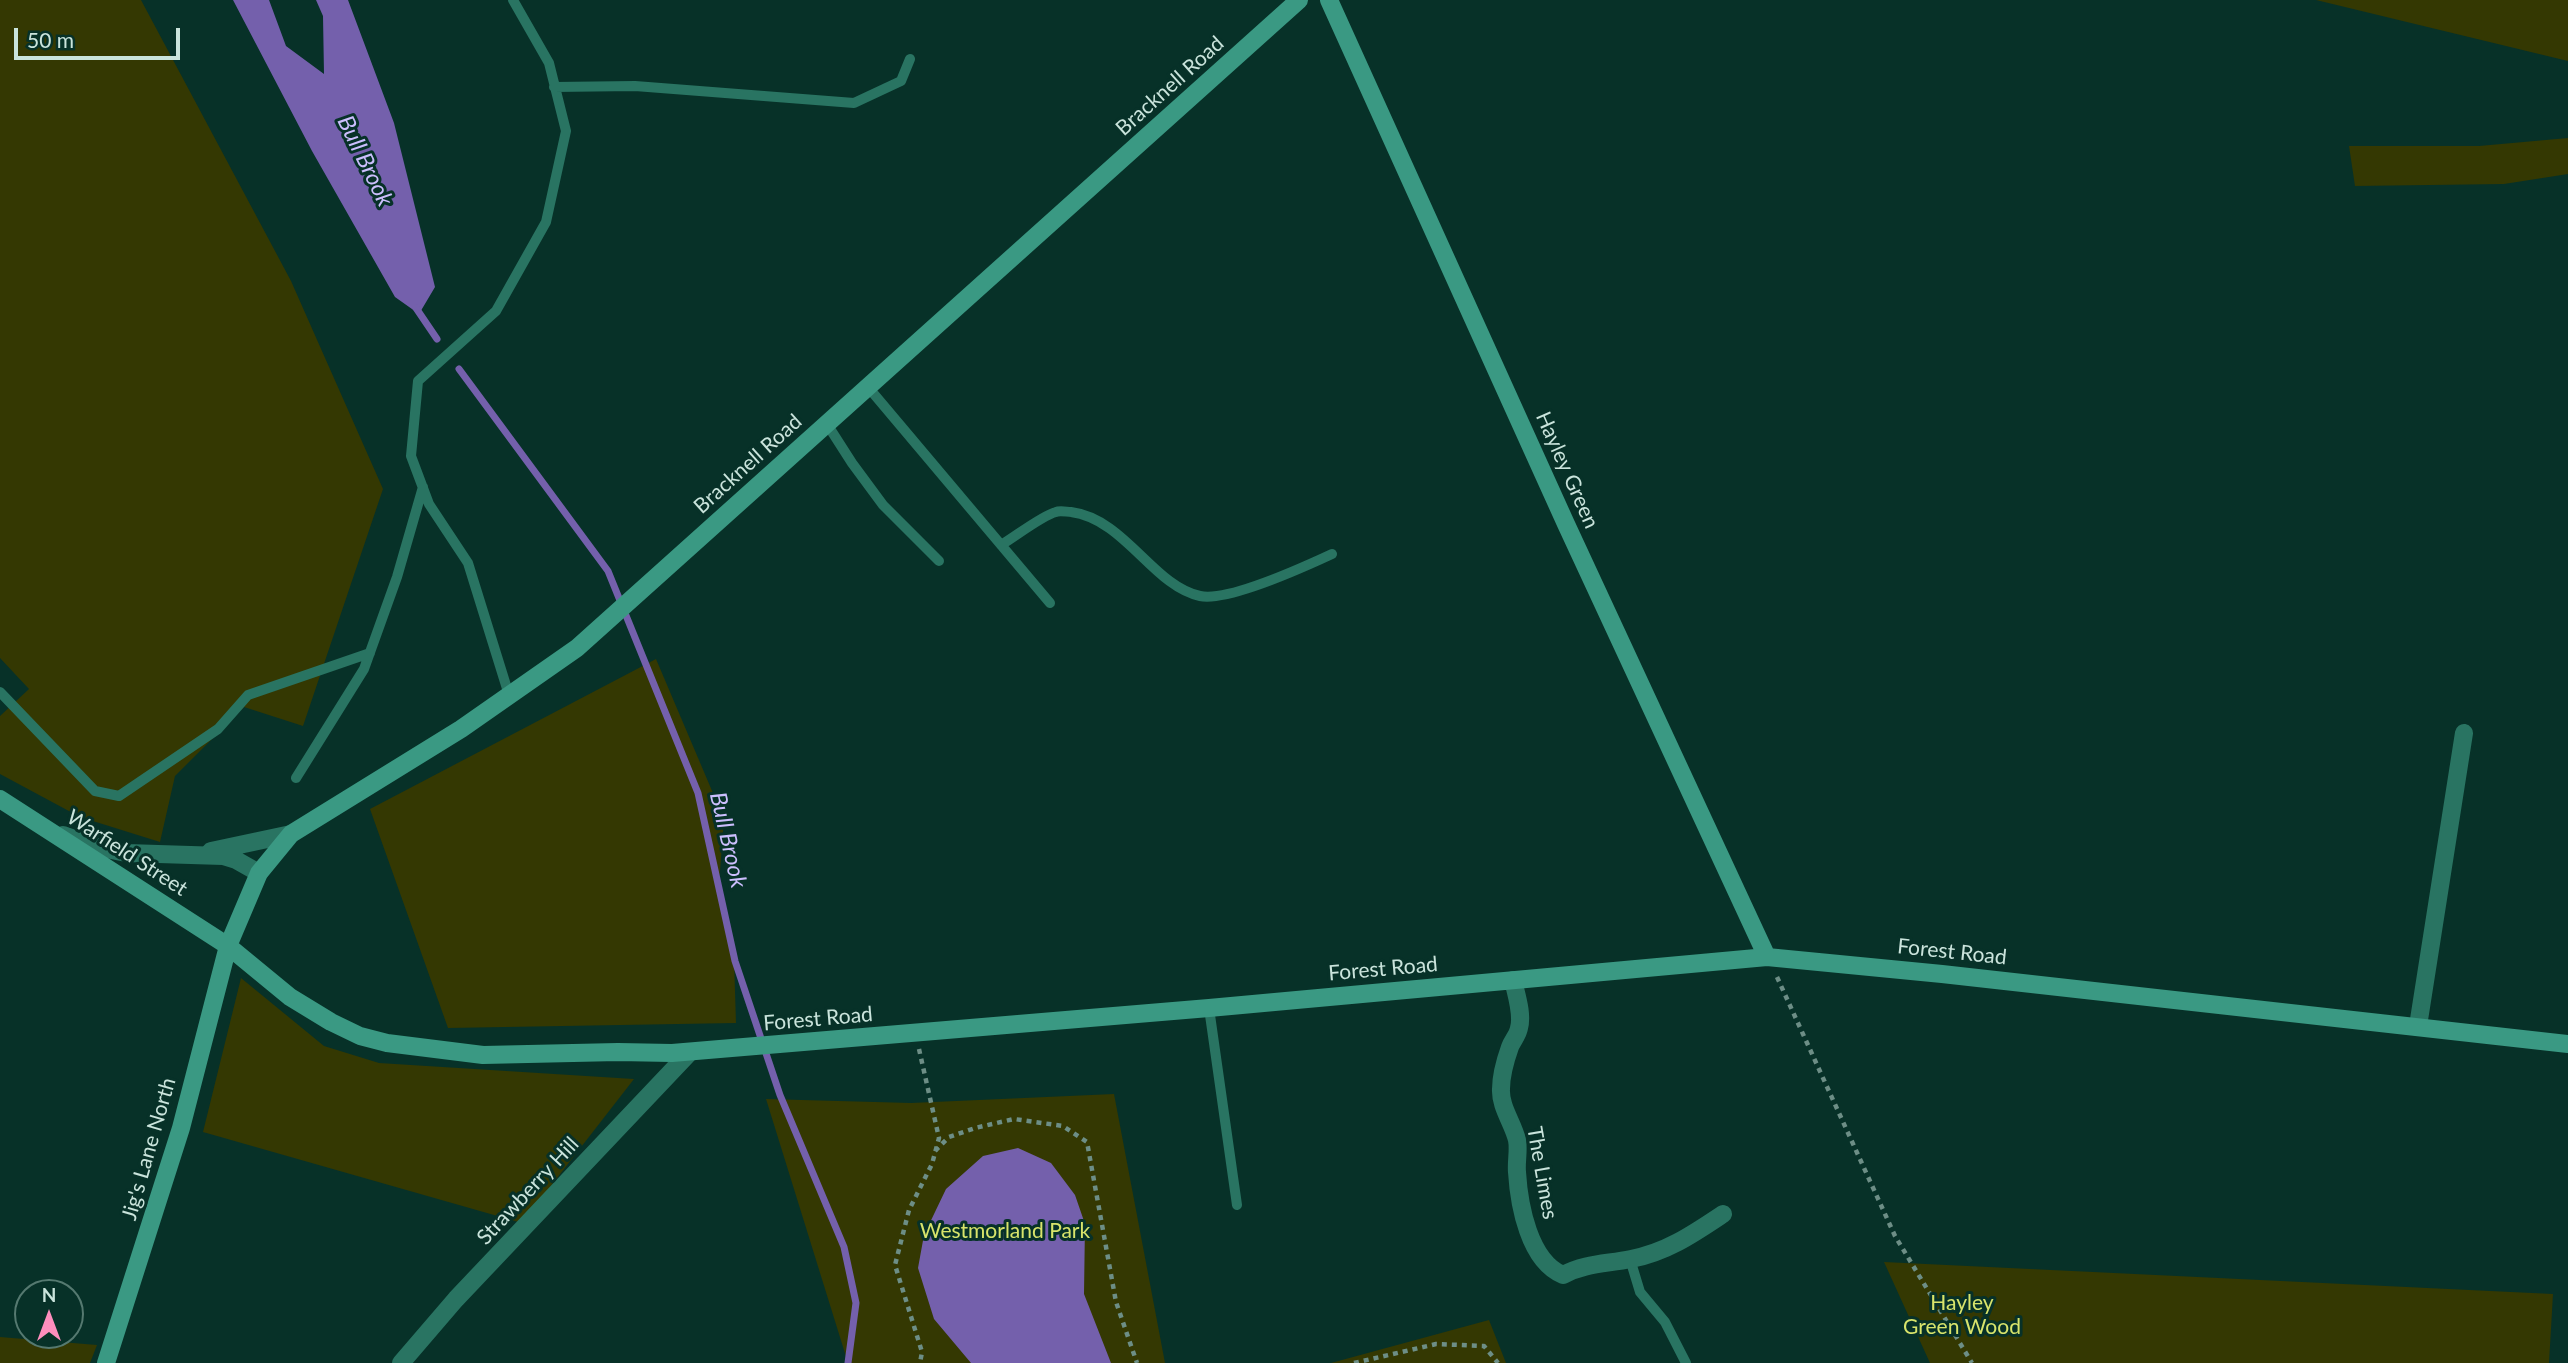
<!DOCTYPE html>
<style>
body{margin:0}
#map{position:relative;width:2568px;height:1363px;overflow:hidden;background:#073128;font-family:Lato,sans-serif}
canvas{display:block}
.north{position:absolute;left:14px;top:1279px;width:70px;height:70px;box-sizing:border-box;background:#073128;border:2px solid #557970;border-radius:50%;rotate:0deg;font-size:19px;font-weight:700;line-height:28px;text-align:center;color:#cae4dc}
.north::after{content:'';display:block;margin:auto;width:24px;height:32px;background:#fe8ebd;clip-path:polygon(50% 0,100% 100%,50% 72%,0 100%)}
.scale{position:absolute;left:14px;top:28px;width:166px;height:32px;box-sizing:border-box;border:4px solid #cae4dc;border-top:0;padding-left:9px;font-size:21px;line-height:24px;white-space:nowrap;color:#cae4dc;-webkit-text-stroke:5px #073128;paint-order:stroke}
</style>
<div id="map">
<canvas width="2568" height="1363"></canvas>
<div class="north">N</div>
<div class="scale">50 m</div>
</div>
<script>
const ctx = document.querySelector('canvas').getContext('2d');
ctx.lineJoin = 'round';
function paint(path, color) {
  ctx.fillStyle = color;
  ctx.fill(path, 'evenodd');
}
function stroke(path, color, width, dash) {
  ctx.strokeStyle = color;
  ctx.lineWidth = width;
  ctx.lineCap = dash ? 'butt' : 'round';
  ctx.setLineDash(dash || []);
  ctx.stroke(path);
}
function label(font, color, halo, rows, align = 'center') {
  ctx.font = font + ' Lato,sans-serif';
  ctx.lineWidth = 6;
  ctx.setLineDash([]);
  ctx.textBaseline = 'middle';
  ctx.strokeStyle = halo;
  ctx.fillStyle = color;
  for (const [text, x, y, turn = 0] of rows) {
    ctx.save();
    ctx.translate(x, y);
    ctx.rotate((+turn || 0) * Math.PI / 180);
    ctx.textAlign = isNaN(turn) ? turn : align;
    if (halo) ctx.strokeText(text, 0, 0);
    ctx.fillText(text, 0, 0);
    ctx.restore();
  }
}
const green = new Path2D(`
 M0 0H141L291 281 383 489 303 726 244 707 175 776 160 842 80 817 0 774V716L29 689 0 658Z
 M2316 0H2568V61Z
 M2568 138V174L2504 184 2355 186 2349 146H2479Z
 M656 659 724 819 718 897 734 959 736 1023 448 1028 370 809Z
 M241 978 324 1046 379 1063 634 1079 522 1223 203 1132Z
 M1114 1094 1165 1363H848L766 1099 911 1103Z
 M1884 1262 2553 1294 2549 1363H1930Z
 M1489 1320 1506 1363H1331Z
 M0 1337 97 1345 90 1363H0Z`);
const water = new Path2D(`
 M233 0H269L286 46 324 74 323 16 316 0H348L394 123 435 287 419 314 395 297 312 151Z
 M1018 1148 1051 1163 1075 1195 1085 1224 1084 1294 1111 1363H971L934 1319 918 1268 924 1235 946 1189 983 1156Z`);
const stream = new Path2D(`
 M416 308 437 339
 M459 369 608 571 698 793 735 961 780 1095 844 1247 856 1303 848 1363`);
const path = new Path2D(`
 M1777 977 1895 1236 1972 1363
 M919 1049 939 1138 932 1164 909 1210 895 1265 922 1352 920 1363
 M935 1151 949 1137 975 1128 1014 1119 1063 1126 1087 1142 1116 1302 1137 1363
 M1354 1363 1436 1344 1484 1346 1498 1363`);
const lane = new Path2D(`
 M554 87 635 86 854 103 901 81 910 59
 M868 387 1050 603
 M827 424 852 463 883 505 939 561
 M1001 545C1015 537 1041 516 1056 512 1060 510 1067 512 1071 512 1125 519 1153 586 1200 596 1228 602 1304 567 1332 554
 M0 692 95 791 119 796 218 729 248 695 370 653
 M509 695 468 563 429 504 411 456 418 381 496 311 546 222 566 131 549 63 513 0
 M296 778 364 669 397 577 423 487
 M1209 1008 1237 1205
 M1630 1259 1640 1292 1665 1322 1686 1363`);
const street = new Path2D(`
 M63 835 97 847 126 853 223 856 236 860 259 873
 M211 851 291 834
 M1513 980C1516 994 1523 1014 1519 1028 1518 1035 1512 1041 1510 1047 1505 1061 1501 1075 1501 1089 1500 1107 1513 1123 1517 1140 1519 1150 1516 1162 1517 1172 1519 1205 1529 1261 1563 1275 1585 1263 1607 1264 1631 1259 1667 1252 1693 1234 1723 1214
 M2418 1026 2464 733
 M401 1363 456 1299 690 1052`);
const secondary = new Path2D(`
 M1329 0 1566 524 1767 957
 M0 799 228 946 290 997 331 1022 360 1036 387 1043 483 1055 618 1052 672 1053 1209 1008 1767 957 1942 974 2568 1044
 M106 1363 181 1128 228 946 259 873 291 834 461 729 577 648 1299 0`);
const streetNames = [
 ["Bracknell Road",1170,86,-42],
 ["Bracknell Road",748,464,-42],
 ["Hayley Green",1567,470,66],
 ["Warfield Street",127,853,33],
 ["Forest Road",1952,952,6],
 ["Forest Road",1383,969,-5],
 ["Forest Road",818,1019,-5],
 ["Jig's Lane North",149,1149,-74],
 ["The Limes",1542,1173,80],
 ["Strawberry Hill",528,1191,-47]
];
const parkNames = [
 ["Westmorland Park",1005,1231],
 ["Hayley",1962,1303],
 ["Green Wood",1962,1327]
];
const waterNames = [
 ["Bull Brook",365,161,64],
 ["Bull Brook",728,840,77]
];
paint(green, '#343802');
paint(water, '#7460ac');
stroke(stream, '#7460ac', 7);
stroke(path, '#6d8e86', 4.5, [5, 5]);
stroke(lane, '#297462', 10);
stroke(street, '#297462', 18);
stroke(secondary, '#3a9983', 18);
label('21px', '#cae4dc', '#073128', streetNames);
label('21px', '#d8e46b', '#073128', parkNames);
label('italic 23px', '#cbbefd', '#073128', waterNames);
</script>
